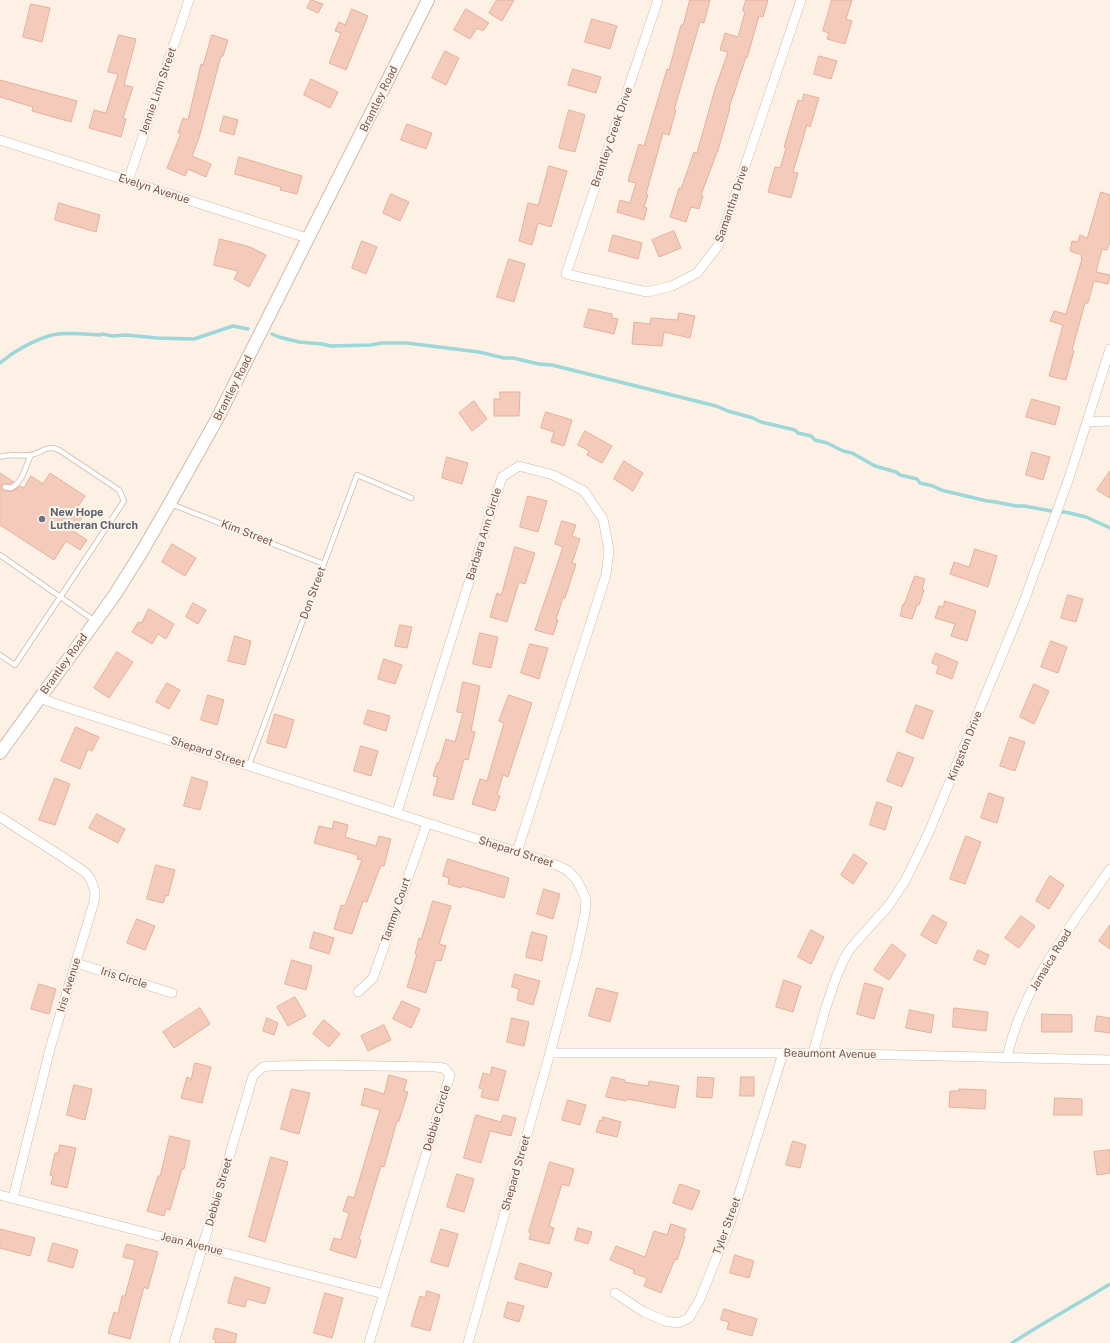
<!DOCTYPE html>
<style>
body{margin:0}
canvas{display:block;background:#fdf0e4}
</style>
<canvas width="1110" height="1343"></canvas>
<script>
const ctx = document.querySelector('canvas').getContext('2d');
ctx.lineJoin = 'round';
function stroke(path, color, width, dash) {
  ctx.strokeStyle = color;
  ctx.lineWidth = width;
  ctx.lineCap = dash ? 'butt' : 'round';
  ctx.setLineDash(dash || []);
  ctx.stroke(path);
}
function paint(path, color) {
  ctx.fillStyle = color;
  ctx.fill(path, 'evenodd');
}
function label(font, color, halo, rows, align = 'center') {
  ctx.font = font + ' "Public Sans",sans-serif';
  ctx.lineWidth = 4;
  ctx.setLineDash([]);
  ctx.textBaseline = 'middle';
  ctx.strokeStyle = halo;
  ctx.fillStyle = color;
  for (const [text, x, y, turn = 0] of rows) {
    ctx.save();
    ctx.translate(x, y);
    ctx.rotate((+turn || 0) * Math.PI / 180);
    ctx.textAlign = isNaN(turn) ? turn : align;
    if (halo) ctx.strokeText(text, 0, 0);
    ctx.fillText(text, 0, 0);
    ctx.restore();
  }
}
const stream = new Path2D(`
 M272 334 279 337 299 342 322 344 331 346 371 345 381 343H407L479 352 504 358H513L539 364 552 365 716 406 728 411 753 418 761 422 795 430 798 433 811 436 815 440 827 443 843 451 852 453 875 466 896 472 900 475 917 479 920 483 933 486 941 490 987 501 996 502 1016 506H1024L1057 512H1065L1086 517 1110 528
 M0 363C14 351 34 340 52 335 67 332 84 334 99 335L103 334 112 336 126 335 157 338 194 339 233 326 248 329
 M1012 1343C1044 1322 1078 1304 1110 1284`);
const building = new Path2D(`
 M311 0 323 4 318 13 307 8Z
 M497 0H514L502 21 489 13Z
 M690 0H710L704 23 700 22 674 110H676L669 135 663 133 646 194 648 195 644 207 647 208 644 220 617 212 620 200 630 203 636 183 628 181 639 144 644 146 667 69 669 70 681 25H683Z
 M746 0H768L763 17 759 16 747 58 746 57 729 108H730L719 147 701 195 703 196 699 209 691 207 686 222 670 217 679 188 681 189 694 152 697 153 715 89 728 52 720 50 725 33 738 37 745 12 743 11Z
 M832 0H852L846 19 852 21 845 44 827 39 829 33 823 31Z
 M31 4 50 8 42 42 23 37Z
 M352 9 368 16 346 70 329 63 341 33 335 31 339 22 345 25Z
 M466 9 489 23 483 31 477 28 470 39 454 30Z
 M592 19 617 26 610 49 585 42Z
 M119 35 136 39 124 85 133 87 123 118 126 119 121 137 89 128 94 110 106 113 118 74 108 72Z
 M212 35 228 40 223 56H221L199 138 192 156 211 164 206 177 188 169 185 176 167 168 181 133H178L183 118 188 120 201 64 203 65Z
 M445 51 459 58 446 85 432 78Z
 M819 56 837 61 831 79 814 74Z
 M573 69 601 77 596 93 568 85Z
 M311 79 338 92 330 108 304 95Z
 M0 80 77 101 71 122 32 111 33 107 0 97Z
 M804 94 819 98 810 127 807 125 793 172 798 173 791 198 768 192 775 167 780 168 786 148 784 147 798 100 802 101Z
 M569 110 585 115 575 152 559 148Z
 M224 116 238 120 234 135 220 131Z
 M407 124 432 133 426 149 401 140Z
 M239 157 302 176 297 194 280 190 281 187 235 174Z
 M549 166 567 171 551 227 538 223 532 245 519 241 528 203 538 205Z
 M1101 192 1110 195V245L1109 244 1107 250 1102 249 1096 272 1110 275 1108 284 1094 281 1088 303H1085L1072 350 1074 351 1066 380 1049 376 1063 325 1050 321 1054 311 1066 314 1082 259H1081L1082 255 1070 251 1072 241 1078 242 1080 235 1087 238Z
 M391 194 409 202 400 221 383 213Z
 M59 203 100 215 96 232 55 220Z
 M674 231 681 248 659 257 652 240Z
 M613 235 642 243 638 259 609 251Z
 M220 239 250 247 266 255 249 287 234 279 238 271 214 265Z
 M362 241 377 247 366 274 352 268Z
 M509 259 525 264 514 302 497 297Z
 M589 309 612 314V318L618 319 614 334 584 327Z
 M679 313 695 316 690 338 664 332 662 346 632 344 634 322 650 324 651 318 677 320Z
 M500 392H520L519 416H494V399H500Z
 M1032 399 1060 407 1055 425 1026 417Z
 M474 401 487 419 472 431 459 413Z
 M546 412 572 420 564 446 551 442 554 432 541 428Z
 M585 431 612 446 602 463 587 455 589 451 578 445Z
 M1032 452 1050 457 1043 480 1026 475Z
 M447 457 468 463 462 484 442 478Z
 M624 461 643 473 633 491 614 479Z
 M1110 471V498L1097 490Z
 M0 473 14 482 10 484H2L1 488 4 491H13L20 486 24 488 31 476 43 484 50 473 85 496 77 508 85 513 73 531 87 540 80 550 66 541 54 560 0 525Z
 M528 496 547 501 538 532 520 527Z
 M562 521 576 525 572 536 580 539 572 563 576 564 565 598H563L556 619 558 620 553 635 535 630 563 547 555 544Z
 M172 544 196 558 185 576 162 562Z
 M515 547 535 553 525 584 519 582 507 622 490 617 497 593 501 595Z
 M975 549 997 556 988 587 950 574 954 562 969 567Z
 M915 576 925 579 922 589 924 590 919 605H917L912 619 900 616 903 604H904Z
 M1068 595 1083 599 1076 622 1061 618Z
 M945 601 976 611 967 641 951 636 955 624 935 618 939 606 943 607Z
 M193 603 206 610 198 624 186 617Z
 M149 609 174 624 166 639 158 634 152 644 132 632 138 622 141 623Z
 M400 625 412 627 407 648 395 646Z
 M480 633 498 637 491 668 473 664Z
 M235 636 251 641 245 665 228 661Z
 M1051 641 1067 647 1058 673 1041 667Z
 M530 644 548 648 539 679 521 673Z
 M117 652 133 662 109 698 94 688Z
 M936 653 958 662 952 679 936 673 939 666 932 663Z
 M384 659 402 665 395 684 378 679Z
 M463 682 480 686 471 731 475 732 468 760 464 759 453 800 433 795 438 777 433 776 437 763H439L446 739 455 742 463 713 457 712Z
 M167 683 180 690 169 709 156 702Z
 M1034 684 1049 691 1034 724 1020 717Z
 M208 695 224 700 217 725 201 720Z
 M509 695 532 703 508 777 503 775 497 795 500 796 495 811 472 804 480 779 487 781 504 723 499 721Z
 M916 705 933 711 923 739 906 732Z
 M368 710 390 716 386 731 364 724Z
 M275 714 294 720 286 748 267 743Z
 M76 727 99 737 92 751 88 749 80 769 61 761Z
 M1010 737 1025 742 1015 771 1000 766Z
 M361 746 378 751 371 776 354 771Z
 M898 752 914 758 902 787 887 781Z
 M192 777 208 782 200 810 184 806Z
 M55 778 70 784 55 825 39 820Z
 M989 793 1004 798 997 823 981 818Z
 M877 802 892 807 885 830 870 825Z
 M97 814 125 829 118 843 89 828Z
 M334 821 348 825 345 837 376 846 379 836 391 839 384 866 381 865 367 902 363 901 352 934 334 929 341 905 345 906 362 860 357 859 358 855 314 843 319 826 332 829Z
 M966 836 981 842 965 884 950 879Z
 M854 854 867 863 853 884 841 875Z
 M448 859 509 878 504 898 462 886 461 888 448 884 449 878 443 876Z
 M156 865 175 870 168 896 166 895 163 903 147 899Z
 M1050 876 1064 885 1049 909 1036 901Z
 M544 889 560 894 553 919 537 914Z
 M433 901 451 906 439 944 446 946 441 961 436 960 426 993 407 987 417 954H415L419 938 421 939Z
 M933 915 947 923 936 944 921 935Z
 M1021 916 1035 926 1019 948 1005 938Z
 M137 919 155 926 145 950 127 943Z
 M1110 925V949L1099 941Z
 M811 930 824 937 811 964 798 957Z
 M314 932 334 938 329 954 310 948Z
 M532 932 547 936 542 961 526 957Z
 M892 944 906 955 889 980 874 970Z
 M978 950 989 955 985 965 974 960Z
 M292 960 312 966 306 990 285 984Z
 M515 974 540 981 533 1005 517 1000 519 989 512 987Z
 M784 980 801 986 793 1012 776 1007Z
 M865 983 883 988 874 1019 857 1014Z
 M39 984 56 989 49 1014 31 1009Z
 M597 988 618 993 610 1022 589 1016Z
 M295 997 306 1016 288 1026 277 1007Z
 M402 1001 420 1009 411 1028 393 1019Z
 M200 1008 210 1024 174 1048 163 1032Z
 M954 1008 988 1012 986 1031 953 1027Z
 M910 1010 934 1015 931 1033 906 1028Z
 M1042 1014 1072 1015V1032H1042Z
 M1097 1016 1110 1018V1033L1095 1031Z
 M267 1018 278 1023 274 1035 263 1031Z
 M512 1018 529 1022 524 1046 507 1042Z
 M324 1020 340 1034 329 1047 313 1034Z
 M384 1025 391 1040 368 1051 361 1036Z
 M195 1063 211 1067 202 1103 181 1098 187 1077 191 1079Z
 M492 1067 506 1071 498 1101 481 1097 483 1089 479 1088 483 1073 490 1075Z
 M389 1075 407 1080 404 1091 408 1092 399 1121H397L384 1167 381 1166 359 1239 361 1240 356 1258 330 1250 334 1238 341 1240 349 1213 343 1211 348 1196 354 1198 380 1110 361 1105 365 1088 384 1094Z
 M612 1077 625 1080 624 1082 648 1086 649 1081 679 1086 675 1108 627 1099 626 1101 606 1097Z
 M698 1077 714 1078 712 1098 697 1097Z
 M741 1077H754V1096H740Z
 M74 1085 92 1089 85 1120 67 1115Z
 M292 1089 310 1093 299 1134 281 1129Z
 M959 1089 986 1090 985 1109 949 1107 950 1091H959Z
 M1055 1098 1082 1099V1115H1054Z
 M568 1100 586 1105 580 1125 562 1120Z
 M476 1115 501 1122 503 1115 516 1118 511 1136 490 1131 481 1163 464 1158Z
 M603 1117 621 1122 617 1137 596 1132 600 1120 602 1121Z
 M170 1136 190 1141 184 1169H182L170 1210 166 1209 164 1216 147 1211 158 1176H160Z
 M793 1141 806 1145 800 1168 786 1165Z
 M60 1145 76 1148 67 1188 51 1184 53 1176 50 1175 55 1153H58Z
 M1110 1150V1173L1097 1175 1094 1152Z
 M271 1157 288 1162 265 1242 249 1237Z
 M550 1162 574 1169 569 1186 562 1184 549 1226 554 1228 549 1244 529 1239 531 1233 529 1232Z
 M457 1174 474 1179 464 1212 447 1207Z
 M680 1184 700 1191 692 1210 673 1203Z
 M671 1224 686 1229 683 1236 685 1237 677 1260 675 1259 661 1293 644 1286 647 1278 633 1273 634 1270 610 1260 616 1246 645 1257 654 1231 667 1235Z
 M578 1228 592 1232 588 1244 575 1240Z
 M0 1229 35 1238 30 1256 0 1248Z
 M441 1229 458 1234 448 1267 431 1262Z
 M53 1243 78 1250 73 1268 48 1261Z
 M127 1244 158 1252 148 1289 144 1287 130 1339 108 1333 114 1312 118 1314 122 1296H125L135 1260 123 1257Z
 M735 1255 754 1261 749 1278 730 1273Z
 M520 1263 552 1273 547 1288 515 1279Z
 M235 1277 270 1288 265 1304 247 1299 245 1307 228 1303Z
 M427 1291 440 1295 430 1331 411 1326 420 1296 425 1298Z
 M325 1293 343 1298 332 1338 314 1333Z
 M508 1302 524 1306 519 1322 504 1317Z
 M724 1309 757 1319 752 1336 727 1329 729 1322 721 1320Z
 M216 1328 237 1334 235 1343H215L216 1340 213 1339Z`);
const service = new Path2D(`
 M0 457C10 453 19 457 29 455 42 454 45 444 59 450L119 490 124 501 15 665 0 655
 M5 487 11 488C23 482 25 467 31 455
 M171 504 324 564
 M0 555 95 621
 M249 765 357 475 411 498`);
const minor = new Path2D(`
 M658 0 566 274 647 292 672 286 697 273 718 246 801 0
 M0 140 307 238
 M128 181 189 0
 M1087 422 1110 421
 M40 698 59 705 552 863 567 870 576 879 582 890 586 900 585 913 577 951 550 1053 468 1343
 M397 812 502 477 519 466 553 475 584 491 603 519 609 550 606 575 517 852
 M0 817 64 858 86 873 91 880 95 892 94 902 51 1045 13 1198
 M76 963 172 993
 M358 992 373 978 427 823
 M550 1053H813L1110 1060
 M813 1053 826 1007 837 975 844 959 850 949 889 905 905 881 929 832 1023 604 1069 478 1110 349
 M1007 1058C1021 989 1071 926 1110 869
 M0 1195 384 1294
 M615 1293 644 1312 665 1321 678 1323 689 1318 700 1299 729 1226 783 1053
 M174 1343 253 1076 263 1067 271 1066 323 1065 436 1067 444 1068 450 1075 369 1343`);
const tertiary = new Path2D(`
 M0 753 114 596 141 553 170 503 216 421 428 0`);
const markers = [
 [42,519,4,"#6b7280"]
];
const streetNames = [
 ["Jennie Linn Street",158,91,-71],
 ["Brantley Road",379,99,-64],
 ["Brantley Creek Drive",612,137,-71],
 ["Evelyn Avenue",154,189,18],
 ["Samantha Drive",732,204,-71],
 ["Brantley Road",233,388,-63],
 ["Kim Street",247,533,21],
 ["Barbara Ann Circle",484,534,-73],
 ["Don Street",313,593,-70],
 ["Brantley Road",64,664,-54],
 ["Kingston Drive",965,746,-68],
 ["Shepard Street",208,752,18],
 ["Shepard Street",516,852,18],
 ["Tammy Court",396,910,-71],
 ["Jamaica Road",1051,960,-59],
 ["Iris Circle",124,978,17],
 ["Iris Avenue",69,985,-73],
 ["Beaumont Avenue",830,1054,1],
 ["Debbie Circle",437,1118,-73],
 ["Shepard Street",516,1173,-74],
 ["Debbie Street",219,1192,-74],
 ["Tyler Street",727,1226,-70],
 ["Jean Avenue",192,1244,14]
];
const worshipNames = [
 ["New Hope",50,513],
 ["Lutheran Church",50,526]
];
stroke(stream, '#9dd7da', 3.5);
paint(building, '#f4cbba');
stroke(building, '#e7af9a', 1);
stroke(service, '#d1b9ac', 6);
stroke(minor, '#d1b9ac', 10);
stroke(tertiary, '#d1b9ac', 14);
stroke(service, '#fff', 4.5);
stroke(minor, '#fff', 9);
stroke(tertiary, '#fff', 12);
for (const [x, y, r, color] of markers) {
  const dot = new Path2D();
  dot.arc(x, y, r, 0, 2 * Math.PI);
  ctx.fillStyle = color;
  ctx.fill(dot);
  stroke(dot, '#fff5eb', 1.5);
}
label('11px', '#775448', '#fff5eb', streetNames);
label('bold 11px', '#5b616d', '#fff5eb', worshipNames, 'left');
</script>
